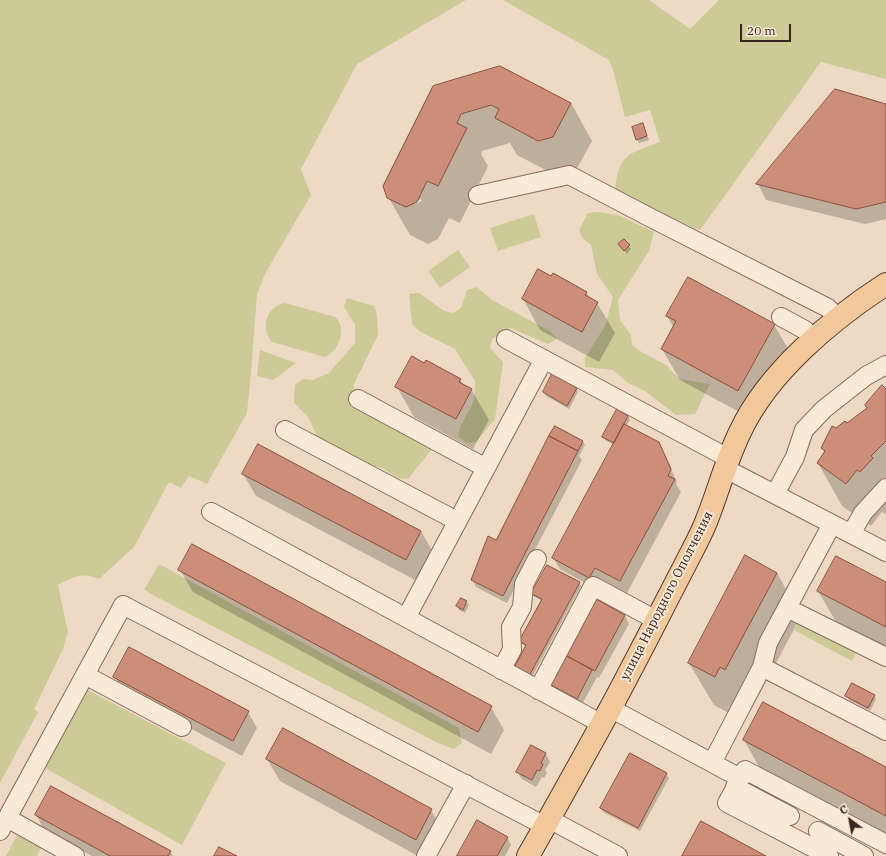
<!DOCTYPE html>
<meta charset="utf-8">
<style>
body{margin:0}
#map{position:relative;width:886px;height:856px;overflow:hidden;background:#eedac4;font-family:"IBM Plex Serif",serif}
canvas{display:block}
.north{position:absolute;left:830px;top:800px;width:40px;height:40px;-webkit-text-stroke:3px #f6e6d3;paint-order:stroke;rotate:328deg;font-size:11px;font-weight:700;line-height:16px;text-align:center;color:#39261e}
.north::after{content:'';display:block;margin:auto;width:14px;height:18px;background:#39261e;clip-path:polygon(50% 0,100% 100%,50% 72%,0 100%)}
.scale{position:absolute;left:740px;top:24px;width:51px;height:18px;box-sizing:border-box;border:2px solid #39261e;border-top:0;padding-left:5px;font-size:12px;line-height:14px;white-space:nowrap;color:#39261e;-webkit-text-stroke:3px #f6e6d3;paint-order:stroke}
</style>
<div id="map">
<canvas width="886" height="856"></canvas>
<div class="north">С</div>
<div class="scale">20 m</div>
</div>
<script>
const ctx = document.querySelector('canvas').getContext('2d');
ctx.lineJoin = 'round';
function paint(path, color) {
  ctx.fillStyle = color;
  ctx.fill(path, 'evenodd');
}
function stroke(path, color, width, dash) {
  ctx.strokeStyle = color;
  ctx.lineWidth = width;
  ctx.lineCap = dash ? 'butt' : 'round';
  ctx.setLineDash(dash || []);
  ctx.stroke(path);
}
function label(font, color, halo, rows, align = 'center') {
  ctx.font = font + ' "IBM Plex Serif",serif';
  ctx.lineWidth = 4;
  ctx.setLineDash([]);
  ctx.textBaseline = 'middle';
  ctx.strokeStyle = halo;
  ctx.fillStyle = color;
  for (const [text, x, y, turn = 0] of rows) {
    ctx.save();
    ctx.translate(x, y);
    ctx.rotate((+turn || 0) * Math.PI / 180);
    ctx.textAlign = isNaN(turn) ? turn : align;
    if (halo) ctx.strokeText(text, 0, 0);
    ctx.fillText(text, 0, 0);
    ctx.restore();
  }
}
const green = new Path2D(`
 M0 0H466L357 64 301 169 311 195 266 272 257 294 251 373 247 413 207 484 189 476 181 488 169 482 134 547 99 579C80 572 75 576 58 585L68 632 63 649 34 709 38 712 0 783Z
 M503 0H649L690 29 719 0H886V79L821 62 700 230C689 229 681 218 670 220L615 191C616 179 618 164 628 156 633 151 653 145 660 142L650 110 625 117 613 70 609 60Z
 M598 212 618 215 654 232 649 251 618 300 620 320 631 335 632 345 640 351 666 365 680 379 710 384 695 414 676 415 645 391 628 383 613 370 585 367V358L605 326 613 297 597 274 591 245 583 239 579 230 588 213Z
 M534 214 541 237 498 251 490 228Z
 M458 250 470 267 440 288 428 271Z
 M477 287 492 300 550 331 557 339 548 344 510 328 492 339 490 348 503 362 495 419 476 442 467 443 458 437 460 427 474 401 475 381 455 349 419 331 412 324 409 294 419 293 444 311 453 313 461 308 467 290Z
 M347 298 374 306 377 315 378 335 353 386 362 401 432 449 408 479 398 478 382 468 374 466 373 468 314 437 316 434 308 417 294 403 295 385 303 379 313 380 329 373 355 343V324L344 307Z
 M285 303 335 317C348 328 339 351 325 357L272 342C260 328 266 306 285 303Z
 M260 350 296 363 273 380 257 376Z
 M159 564 459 728 462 743 454 749 440 744 149 593 144 589 150 580Z
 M798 623 856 653 852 661 794 630Z
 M86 689 226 763 182 845 45 768Z
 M17 835 41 848 37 856H6Z`);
const shadow = new Path2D(`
 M434 87 571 103 592 141 574 174 561 178 517 155 510 143 482 151 481 154 488 166 460 223 449 218 438 239 428 244 410 235 388 197ZM421 199 422 201 415 204V202Z
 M835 90 886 105V219L865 224 766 200 758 184Z
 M643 124 649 140 639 143 637 139Z
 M624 240 631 249 627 254 622 248Z
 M586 292 590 298 597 303 615 333 599 362 540 330 523 299Z
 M667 316 774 325 792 355 756 421 680 380 662 349 674 328Z
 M460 379 463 385 471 389 489 420 473 449 414 417 397 387Z
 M576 388 578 392 569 409 546 396 544 392Z
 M886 390V513L885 514 882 512 871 526 842 506 818 463 825 453 822 448 836 430 847 425 868 409Z
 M628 416 630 420 626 426 658 443 665 455 677 482 676 484 681 492 627 593 601 579 596 589 560 569 553 558 614 445 605 440 603 437Z
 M555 427 583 442 585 445 579 456 582 460 507 603 476 587 472 579 496 541Z
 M243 474 421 531 434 554 419 582 256 496Z
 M180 570 491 707 504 730 491 754 193 592Z
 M777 573 801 616 750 712 744 709 740 719 714 705 689 663Z
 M579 583 581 586 531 679 517 672 527 647 522 644 520 641 542 601 535 597 533 594Z
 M886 583V656L843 634 818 591Z
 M596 601 625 616 629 624 599 678 597 677 581 706 555 692 550 684Z
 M466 602 469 605 465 613 459 610 457 606Z
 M115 677 248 712 257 728 242 756 124 693Z
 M847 696H874L876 699 870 711 849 700Z
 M764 703 886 768V845L768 783 744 740Z
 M283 729 431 810 444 833 418 856 280 781 267 759Z
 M546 754 550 762 545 770 547 773 544 778 542 777 536 787 522 779 517 772Z
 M630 754 666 774 669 778 640 831 603 812 601 808Z
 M36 815 170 852 173 856H92L45 831Z
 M507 837 511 845 505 856H458Z`);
const building = new Path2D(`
 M500 66 571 103 553 137 538 141 495 118 499 109 491 105 461 114 457 123 467 128 438 186 427 181 417 202 406 207 387 198 383 186 433 86Z
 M835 89 886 104V202L856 209 756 184Z
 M643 123 647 136 636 140 632 127Z
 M624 239 630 245 624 251 618 244Z
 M538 269 551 276 553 273 587 292 585 295 598 302 582 332 522 299Z
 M688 277 775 324 738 391 661 349 676 321 666 316Z
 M412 356 424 363 426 360 461 379 459 382 472 389 456 419 395 387Z
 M552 374 577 388 567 406 543 392Z
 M882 385 886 389V441L871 456 873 458 860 472 857 470 846 484 817 463 825 451 821 448 832 426 836 428 845 421 847 423 867 408 865 405Z
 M617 409 628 416 614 443 602 437Z
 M624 424 659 442 671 469 668 476 675 479 620 581 595 568 589 578 552 558Z
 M555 426 583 441 578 451 549 436Z
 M549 436 578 451 503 596 471 580 488 536 496 540Z
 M258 444 421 531 406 560 242 474Z
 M192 544 492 706 478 732 178 570Z
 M745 555 777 573 725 670 720 667 715 677 688 663Z
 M836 556 886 582V627L817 591Z
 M547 565 580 582 529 676 514 668 526 645 519 641 542 599 531 594Z
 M461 598 467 601 463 610 456 606Z
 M596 599 625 615 595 671 565 655Z
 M129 647 249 711 233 741 113 677Z
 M565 655 592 670 577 699 549 684Z
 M852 683 875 695 868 708 845 696Z
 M763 702 886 767V816L743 740Z
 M283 728 432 809 416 840 266 759Z
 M531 745 546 753 541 763 543 764 540 771 537 770 532 780 516 772Z
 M630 753 667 773 638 828 600 808Z
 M51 786 171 851 168 856H110L35 815Z
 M477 820 508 837 497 856H457Z
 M701 821 766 856H682Z
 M219 847 237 856H214Z`);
const minor = new Path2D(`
 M478 195 569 175 651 218 828 308 838 318
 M781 317 805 330 814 339
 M506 339 728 458
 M358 399 486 468
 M285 430 457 521
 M724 468 886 552
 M775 494 795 457 804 430 824 409 866 376 886 365
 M211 512 602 724
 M851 534 863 513 886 488
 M787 608 886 657
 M406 618 544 359
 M762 667 768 643 832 524
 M501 670 512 650 511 627 522 607 524 584 537 559
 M85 675 182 727
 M538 690 593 586 656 620
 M610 708 740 778
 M712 763 762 667 886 731
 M735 787 790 816
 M7 818 75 856
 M549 819 618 856
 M0 831 123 605 545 826
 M818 831 864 856
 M426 856 466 784
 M829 856 727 803 745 770 886 844`);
const major = new Path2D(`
 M528 856C556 807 583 758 610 709 636 661 660 613 685 565 692 551 700 537 706 522 718 492 726 461 740 432 768 372 832 319 886 284`);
const streetNames = [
 ["улица Народного Ополчения",667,596,-63]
];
paint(green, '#ccca97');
paint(shadow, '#0003');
paint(building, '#cd8e79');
stroke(building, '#885040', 1);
stroke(minor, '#896b5a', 20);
stroke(major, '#573a2e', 24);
stroke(minor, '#f9e9d7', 18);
stroke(major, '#f1c89b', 22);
label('13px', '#39261e', '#f6e6d3', streetNames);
</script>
